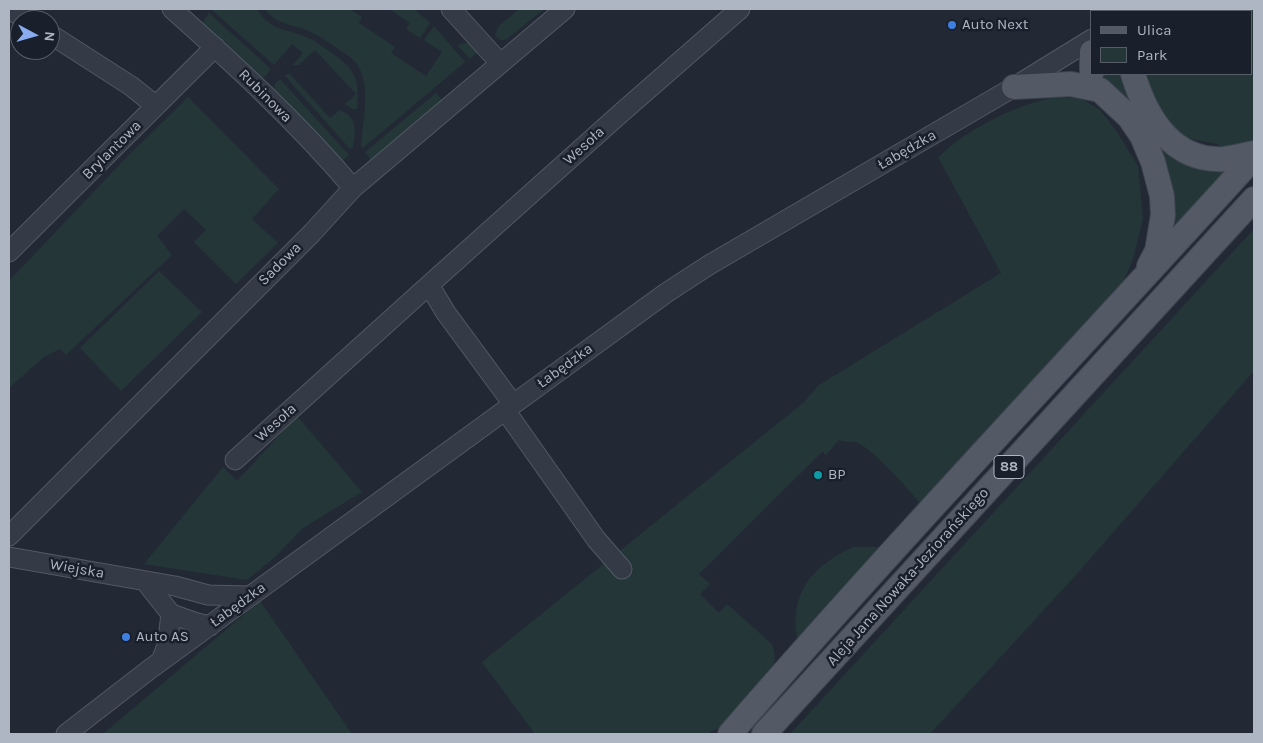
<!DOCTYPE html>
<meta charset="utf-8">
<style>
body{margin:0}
#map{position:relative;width:1263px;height:743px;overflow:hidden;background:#222935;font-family:Karla,sans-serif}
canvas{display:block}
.frame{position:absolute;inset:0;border:10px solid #afb6c3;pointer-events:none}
.legend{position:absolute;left:1090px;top:10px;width:162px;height:65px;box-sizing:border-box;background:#1a202b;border:1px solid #565c68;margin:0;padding:6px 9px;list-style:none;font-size:15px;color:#afb6c3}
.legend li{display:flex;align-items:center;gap:10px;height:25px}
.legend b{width:25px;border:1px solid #565c68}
.north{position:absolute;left:10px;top:10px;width:50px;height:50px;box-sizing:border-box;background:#1a202b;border:1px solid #565c68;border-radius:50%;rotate:96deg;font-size:14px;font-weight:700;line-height:20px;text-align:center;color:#afb6c3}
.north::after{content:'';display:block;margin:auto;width:18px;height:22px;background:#88acef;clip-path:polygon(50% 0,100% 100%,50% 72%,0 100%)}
</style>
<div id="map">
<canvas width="1263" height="743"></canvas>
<div class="frame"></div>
<ul class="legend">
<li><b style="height:6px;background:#535a66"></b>Ulica</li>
<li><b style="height:14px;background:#243637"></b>Park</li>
</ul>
<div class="north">N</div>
</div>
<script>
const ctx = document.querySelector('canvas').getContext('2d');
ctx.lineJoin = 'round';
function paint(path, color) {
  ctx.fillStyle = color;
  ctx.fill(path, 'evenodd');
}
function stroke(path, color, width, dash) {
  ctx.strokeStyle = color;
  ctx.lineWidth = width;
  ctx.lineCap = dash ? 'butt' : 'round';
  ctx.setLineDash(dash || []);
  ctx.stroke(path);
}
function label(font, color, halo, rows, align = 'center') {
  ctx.font = font + ' Karla,sans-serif';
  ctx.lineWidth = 5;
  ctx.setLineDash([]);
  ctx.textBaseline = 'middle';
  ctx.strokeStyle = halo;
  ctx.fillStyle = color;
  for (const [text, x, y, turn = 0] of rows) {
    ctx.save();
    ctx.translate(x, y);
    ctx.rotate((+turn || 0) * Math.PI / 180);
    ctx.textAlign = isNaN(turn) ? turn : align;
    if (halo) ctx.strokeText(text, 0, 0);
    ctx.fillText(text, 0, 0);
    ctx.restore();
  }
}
const green = new Path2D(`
 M213 9H257C273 33 283 27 306 37 314 40 322 46 329 51 355 69 360 77 357 109H353L345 104 356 94 315 50 299 65H293L303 53 292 44 274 65 212 10Z
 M265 9H349L362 17 359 23 395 47 391 53 426 76 442 52 424 40 434 26 465 62 363 148 361 145C363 121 373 79 353 60 348 55 341 51 334 46 325 40 315 33 304 29 289 24 274 23 265 9Z
 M393 9H414L430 23 420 38 406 29 410 23 392 11Z
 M519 9H544L507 39C502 41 498 40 495 35L499 26Z
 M1173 9H1254V139L1248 143 1222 148 1217 144 1187 138 1166 121 1149 93 1147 74H1252V11H1170Z
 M209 13 271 69 265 77 261 78 202 24Z
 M471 42 478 52 470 59 457 45Z
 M290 74 330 118 340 110C359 119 355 130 353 148L350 149 284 75Z
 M1102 74H1124L1141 115 1233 167 1167 241V193Z
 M280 79 349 155 340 163 275 92 274 85Z
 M436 93 444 102 372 161 365 152Z
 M188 97 279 189 252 219 278 243 236 284 194 242 206 230 184 209 157 236 172 255 66 355 60 349 44 357 9 388V281L123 161Z
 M1052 98H1080L1100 110 1115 129 1138 166 1143 219 1133 259 1122 285 921 504C907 488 876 452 858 443 851 440 846 443 839 440L826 455 822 452 699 574 710 584 700 594 719 613 727 604 772 644C775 653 776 661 772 669L720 728 709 732V734H535L482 662 803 403 819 385 1001 273 938 157C948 149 958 139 969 133 994 117 1023 104 1052 98Z
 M1254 229V371L1075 576 930 734H790Z
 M159 271 202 312 121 391 80 348Z
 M297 416 362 492 303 528 275 557 247 580 144 564 223 467 237 481Z
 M853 547H888L798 643C788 595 810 567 853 547Z
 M260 601 352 734H103Z`);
const minor = new Path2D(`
 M9 9 27 20
 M172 9C235 65 298 123 353 188
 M451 9 500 63
 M1135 11 1139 9
 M50 34 131 86 156 106
 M9 252 215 47
 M513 404 446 313 429 285 621 113 740 9
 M505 410 596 539 622 569
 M235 460 429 285
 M9 536 312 233 353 188 565 9
 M9 557 175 586 208 595 250 596
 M145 581 171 614 197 623 210 626
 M161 661 167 646 171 614
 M66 734 150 669 666 293 709 265 1014 87 1092 39`);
const major = new Path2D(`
 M1154 11 1156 9
 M1092 52V71
 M1133 74C1146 117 1172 162 1224 159 1234 158 1244 155 1254 153
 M1014 87 1071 84 1100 90 1129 117 1142 136 1153 162 1162 196 1163 215 1157 251 1149 266
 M730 734C900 538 1079 350 1254 157
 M764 734 1254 199`);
const markers = [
 [952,25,5,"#3f7fe0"],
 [818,475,5,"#0f9aa8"],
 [126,637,5,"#3f7fe0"]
];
const shields = [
 [1009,467,30]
];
const shieldNames = [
 ["88",1009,467]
];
const poiNames = [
 ["Auto Next",962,25],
 ["BP",828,475],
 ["Auto AS",136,637]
];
const streetNames = [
 ["Rubinowa",265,96,45],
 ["Wesoła",584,146,-42],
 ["Brylantowa",112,150,-45],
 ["Łabędzka",907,150,-30],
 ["Sadowa",280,264,-45],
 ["Łabędzka",565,366,-36],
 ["Wesoła",276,423,-42],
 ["Wiejska",77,569,10],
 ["Aleja Jana Nowaka-Jeziorańskiego",908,577,-48],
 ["Łabędzka",238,605,-36]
];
paint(green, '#243637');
stroke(minor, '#525964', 21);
stroke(major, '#3e4450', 26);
stroke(minor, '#353b46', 19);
stroke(major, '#535a66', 24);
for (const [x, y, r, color] of markers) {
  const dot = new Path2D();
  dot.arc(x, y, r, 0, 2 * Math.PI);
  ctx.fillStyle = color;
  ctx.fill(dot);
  stroke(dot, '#1a202b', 2);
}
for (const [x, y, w] of shields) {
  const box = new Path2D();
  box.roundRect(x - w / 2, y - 11.5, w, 23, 4);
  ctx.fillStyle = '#1a202b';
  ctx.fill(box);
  stroke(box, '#afb6c3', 1);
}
label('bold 14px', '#afb6c3', null, shieldNames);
label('15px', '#afb6c3', '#1a202b', poiNames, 'left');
label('15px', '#afb6c3', '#1a202b', streetNames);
</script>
